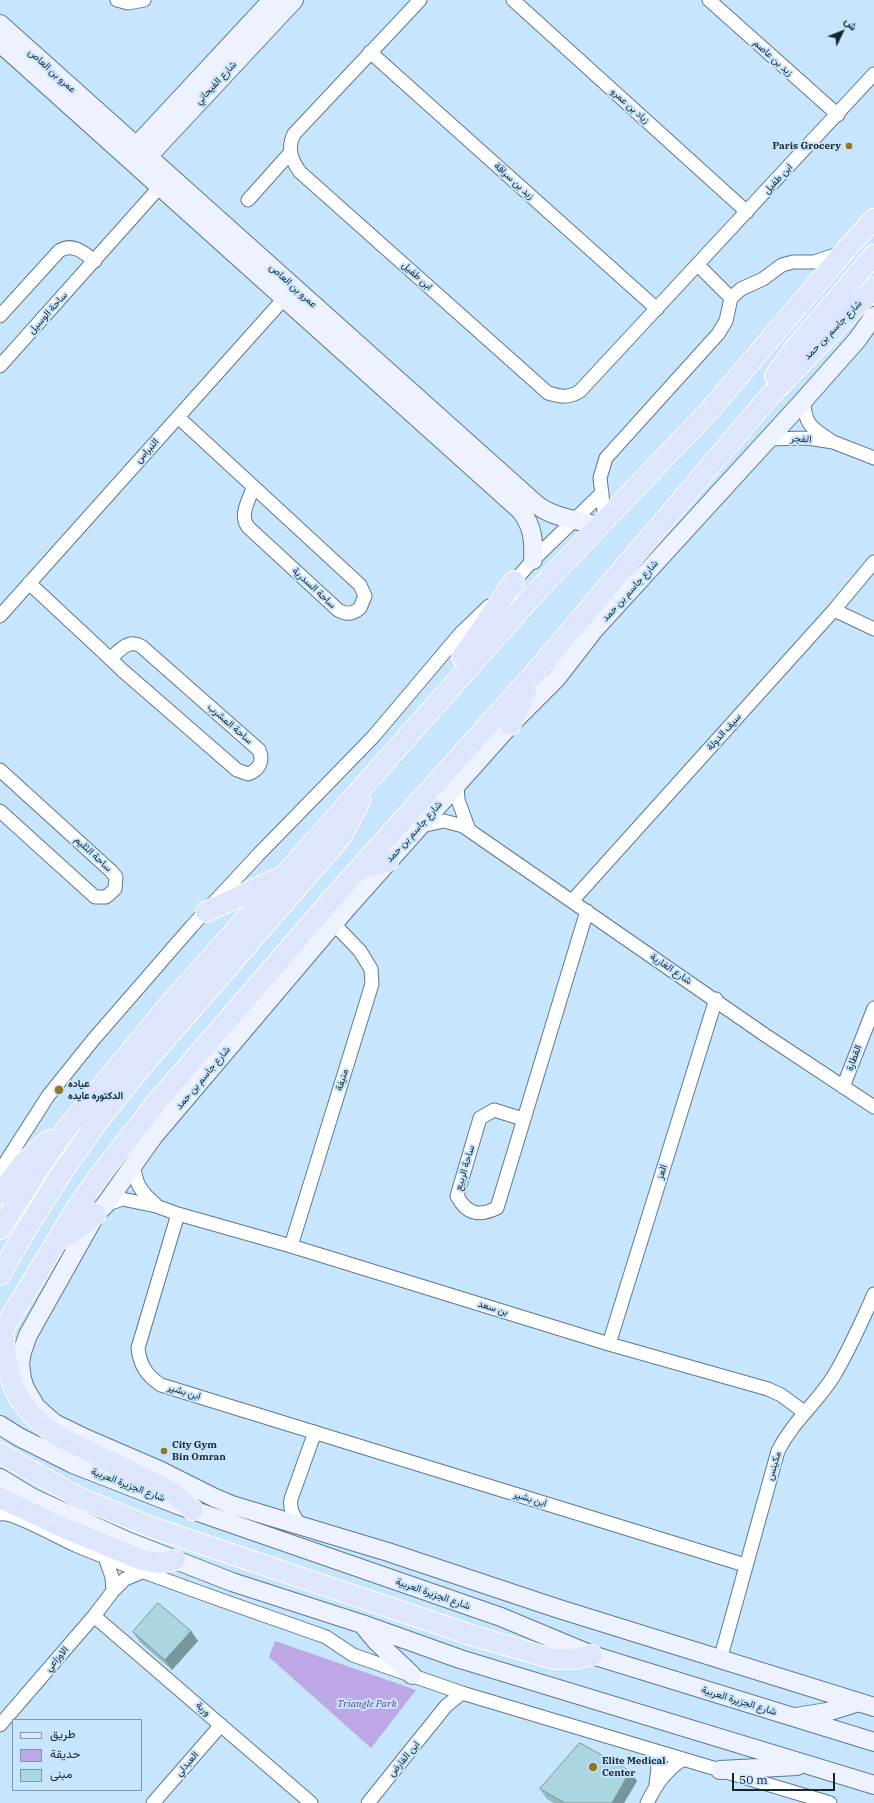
<!DOCTYPE html>
<meta charset="utf-8">
<style>
body{margin:0}
#map{position:relative;width:874px;height:1803px;overflow:hidden;background:#c7e5fd;font-family:"IBM Plex Serif",Vazirmatn,serif}
canvas{display:block}
.legend{position:absolute;left:12px;top:1719px;width:130px;height:72px;box-sizing:border-box;background:#c7e5fd;border:1px solid #8198aa;margin:0;padding:5px 7px;list-style:none;font-size:12px;color:#19252d}
.legend li{display:flex;align-items:center;gap:8px;height:20px}
.legend b{width:20px;border:1px solid #8198aa}
.north{position:absolute;left:822px;top:12px;width:40px;height:40px;-webkit-text-stroke:3px #c7e5fd;paint-order:stroke;rotate:47deg;font-size:11px;font-weight:700;line-height:16px;text-align:center;color:#19252d}
.north::after{content:'';display:block;margin:auto;width:14px;height:18px;background:#19252d;clip-path:polygon(50% 0,100% 100%,50% 72%,0 100%)}
.scale{position:absolute;left:732px;top:1773px;width:103px;height:18px;box-sizing:border-box;border:2px solid #19252d;border-top:0;padding-left:5px;font-size:12px;line-height:14px;white-space:nowrap;color:#19252d;-webkit-text-stroke:3px #c7e5fd;paint-order:stroke}
</style>
<div id="map">
<canvas width="874" height="1803"></canvas>
<ul class="legend">
<li><b style="height:5px;background:#dee6fe"></b>طريق</li>
<li><b style="height:11px;background:#bda8e5"></b>حديقة</li>
<li><b style="height:11px;background:#abd6df"></b>مبنى</li>
</ul>
<div class="north">ش</div>
<div class="scale">50 m</div>
</div>
<script>
const ctx = document.querySelector('canvas').getContext('2d');
ctx.lineJoin = 'round';
function paint(path, color) {
  ctx.fillStyle = color;
  ctx.fill(path, 'evenodd');
}
function stroke(path, color, width, dash) {
  ctx.strokeStyle = color;
  ctx.lineWidth = width;
  ctx.lineCap = dash ? 'butt' : 'round';
  ctx.setLineDash(dash || []);
  ctx.stroke(path);
}
function label(font, color, halo, rows, align = 'center') {
  ctx.font = font + ' "IBM Plex Serif",Vazirmatn,serif';
  ctx.lineWidth = 4;
  ctx.setLineDash([]);
  ctx.textBaseline = 'middle';
  ctx.strokeStyle = halo;
  ctx.fillStyle = color;
  for (const [text, x, y, turn = 0] of rows) {
    ctx.save();
    ctx.translate(x, y);
    ctx.rotate((+turn || 0) * Math.PI / 180);
    ctx.textAlign = isNaN(turn) ? turn : align;
    if (halo) ctx.strokeText(text, 0, 0);
    ctx.fillText(text, 0, 0);
    ctx.restore();
  }
}
const green = new Path2D(`
 M275 1641 416 1690 371 1748 269 1657Z`);
const street = new Path2D(`
 M117 0 128 3 144 0
 M420 0 294 134C287 148 291 160 300 172L548 393C561 397 569 398 580 391L874 74
 M513 0 747 212
 M709 0 838 115
 M370 52 657 309
 M248 200 290 153
 M698 265 731 298
 M0 316 59 251C73 242 84 253 95 261
 M0 366 165 181
 M804 400C804 423 811 428 830 440
 M178 417 360 585 365 596 360 608C353 614 346 615 338 610L248 527C239 515 249 500 253 488
 M769 439 808 438 833 442 874 458
 M605 520 600 478 606 458 718 334 726 321 731 298 741 289 763 279 782 265 793 262H814L844 252
 M29 583 102 651C108 657 116 664 122 670L237 770 248 774C259 770 264 761 259 750L141 646C128 639 120 650 110 659
 M509 587 533 560 602 493
 M834 610 874 629
 M0 616 289 293
 M0 770 111 871 116 877 115 889 106 897H95L0 811
 M457 784 458 800 469 830
 M421 826 444 821 463 826 765 1035 874 1107
 M572 901 834 610 874 562
 M843 1087 874 1008
 M523 1119 494 1110 480 1118 457 1196C467 1214 478 1217 497 1208L587 911
 M133 1163C136 1184 139 1190 155 1204
 M0 1171 48 1096 93 1040 192 926 258 855 373 737 460 634 489 606
 M105 1205 122 1199 156 1206 178 1214 291 1246 609 1344 768 1389 781 1395 804 1412
 M178 1214 138 1348C140 1365 146 1375 161 1385L745 1565
 M291 1246 372 984 371 969 360 951 334 924
 M609 1344 716 999
 M0 1514C13 1511 59 1538 75 1545 157 1579 242 1607 326 1637L353 1655 462 1693 830 1803
 M301 1527C295 1517 289 1511 291 1499L315 1432
 M105 1557 112 1577 113 1591
 M94 1616 311 1803
 M720 1660 778 1451C793 1421 816 1404 833 1377 849 1351 862 1321 874 1294
 M0 1725 94 1616 113 1591 125 1579 142 1572
 M654 1751 658 1768 656 1784
 M153 1803 221 1725
 M368 1803 446 1706 462 1693
 M647 1803C656 1785 665 1771 683 1759`);
const secondary = new Path2D(`
 M0 24 537 505C554 518 578 520 599 526
 M0 43 520 510C533 526 534 541 533 560
 M128 155 272 0
 M140 165 294 0
 M874 316 857 340 804 400 594 630 556 679 510 725 347 908 153 1137 105 1205 96 1214 28 1335 22 1352 20 1363 22 1379 25 1388 36 1407 54 1423 87 1439 159 1470 215 1498 232 1505 388 1552 556 1608 874 1707
 M0 1425 19 1437 73 1464 178 1505 501 1617 592 1655 874 1742
 M0 1478 33 1498 127 1541 232 1582 362 1624 460 1659 874 1785
 M362 1624 377 1642 412 1675
 M796 1717 827 1712 856 1703
 M720 1770 797 1766`);
const primary = new Path2D(`
 M775 376 794 349 874 255
 M462 657 514 581
 M510 725 518 710 526 690
 M358 870 388 861
 M206 912 276 879
 M0 1194 22 1164 49 1140
 M0 1229 41 1165 67 1128 168 1006 536 592 710 410 844 252 874 219
 M61 1239 79 1228 96 1214
 M0 1275 26 1230 59 1177 98 1121 139 1070 341 837 360 801
 M3 1330C8 1380 12 1404 56 1435L173 1493 193 1510
 M0 1335 76 1209 99 1176 157 1102 332 899 532 676 769 397 874 288
 M0 1453 80 1498 151 1527 474 1636 553 1659H575L592 1655
 M0 1498 66 1529 142 1560 158 1563 175 1560`);
const wall = new Path2D(`
 M191 1631 198 1641 172 1670 140 1642 133 1632Z
 M637 1781 624 1803H554L547 1799 540 1789Z`);
const shadedWall = new Path2D(`
 M191 1631 198 1641 172 1670 165 1660Z
 M630 1771 637 1781 624 1803H612Z`);
const building = new Path2D(`
 M158 1603 191 1631 165 1660 133 1632Z
 M580 1743 630 1771 612 1803H565L540 1789Z`);
const markers = [
 [849,146,4,"#8f791f"],
 [59,1090,5,"#8f791f"],
 [164,1451,4,"#8f791f"],
 [593,1767,5,"#8f791f"]
];
const streetNames = [
 ["زيد بن عاصم",773,58,42],
 ["عمرو بن العاص",52,71,42],
 ["شارع الفيحاني",216,83,-47],
 ["زياد بن عمرو",630,106,42],
 ["ابن طفيل",778,179,-47],
 ["زيد بن سراقة",514,181,42],
 ["ابن طفيل",417,276,42],
 ["عمرو بن العاص",293,286,42],
 ["ساحة الوسيل",48,313,-48],
 ["شارع جاسم بن حمد",833,330,-46],
 ["الفجر",801,439,4],
 ["النبراس",147,451,-48],
 ["ساحة السدرية",314,588,43],
 ["شارع جاسم بن حمد",630,591,-48],
 ["ساحة المشرب",230,724,41],
 ["سيف الدولة",724,732,-48],
 ["شارع جاسم بن حمد",414,832,-48],
 ["ساحة الثليم",93,854,43],
 ["شارع الغارية",671,969,34],
 ["القطارة",854,1058,-69],
 ["شارع جاسم بن حمد",203,1078,-50],
 ["منيفة",342,1080,-73],
 ["ساحة الربيع",465,1168,-73],
 ["العز",662,1172,-73],
 ["بن سعد",493,1308,17],
 ["ابن بشير",184,1392,17],
 ["مكينس",774,1466,-73],
 ["شارع الجزيرة العربية",128,1485,21],
 ["ابن بشير",530,1499,17],
 ["شارع الجزيرة العربية",433,1594,19],
 ["الاوزاعي",57,1659,-49],
 ["شارع الجزيرة العربية",739,1701,17],
 ["وربة",203,1709,41],
 ["ابن الفارض",404,1759,-50],
 ["العبدلي",187,1764,-49]
];
const poiNames = [
 ["Paris Grocery",841,146,"right"],
 ["عياده",68,1084],
 ["الدكتوره عايده",68,1096],
 ["City Gym",172,1445],
 ["Bin Omran",172,1457],
 ["Elite Medical",602,1761],
 ["Center",602,1773]
];
const parkNames = [
 ["Triangle Park",367,1704]
];
paint(green, '#bda8e5');
stroke(street, '#5d798e', 15);
stroke(secondary, '#5d798e', 20);
stroke(primary, '#fff', 22);
stroke(street, '#fff', 13);
stroke(secondary, '#eef2ff', 18);
stroke(primary, '#dee6fe', 20);
paint(wall, '#93b8c0');
paint(shadedWall, '#78969c');
paint(building, '#abd6df');
stroke(building, '#78969c', 1);
for (const [x, y, r, color] of markers) {
  const dot = new Path2D();
  dot.arc(x, y, r, 0, 2 * Math.PI);
  ctx.fillStyle = color;
  ctx.fill(dot);
  stroke(dot, '#c7e5fd', 1.5);
}
label('10px', '#19252d', '#c7e5fd', streetNames);
label('bold 10px', '#19252d', '#c7e5fd', poiNames, 'left');
label('italic 10px', '#644394', '#c7e5fd', parkNames);
</script>
